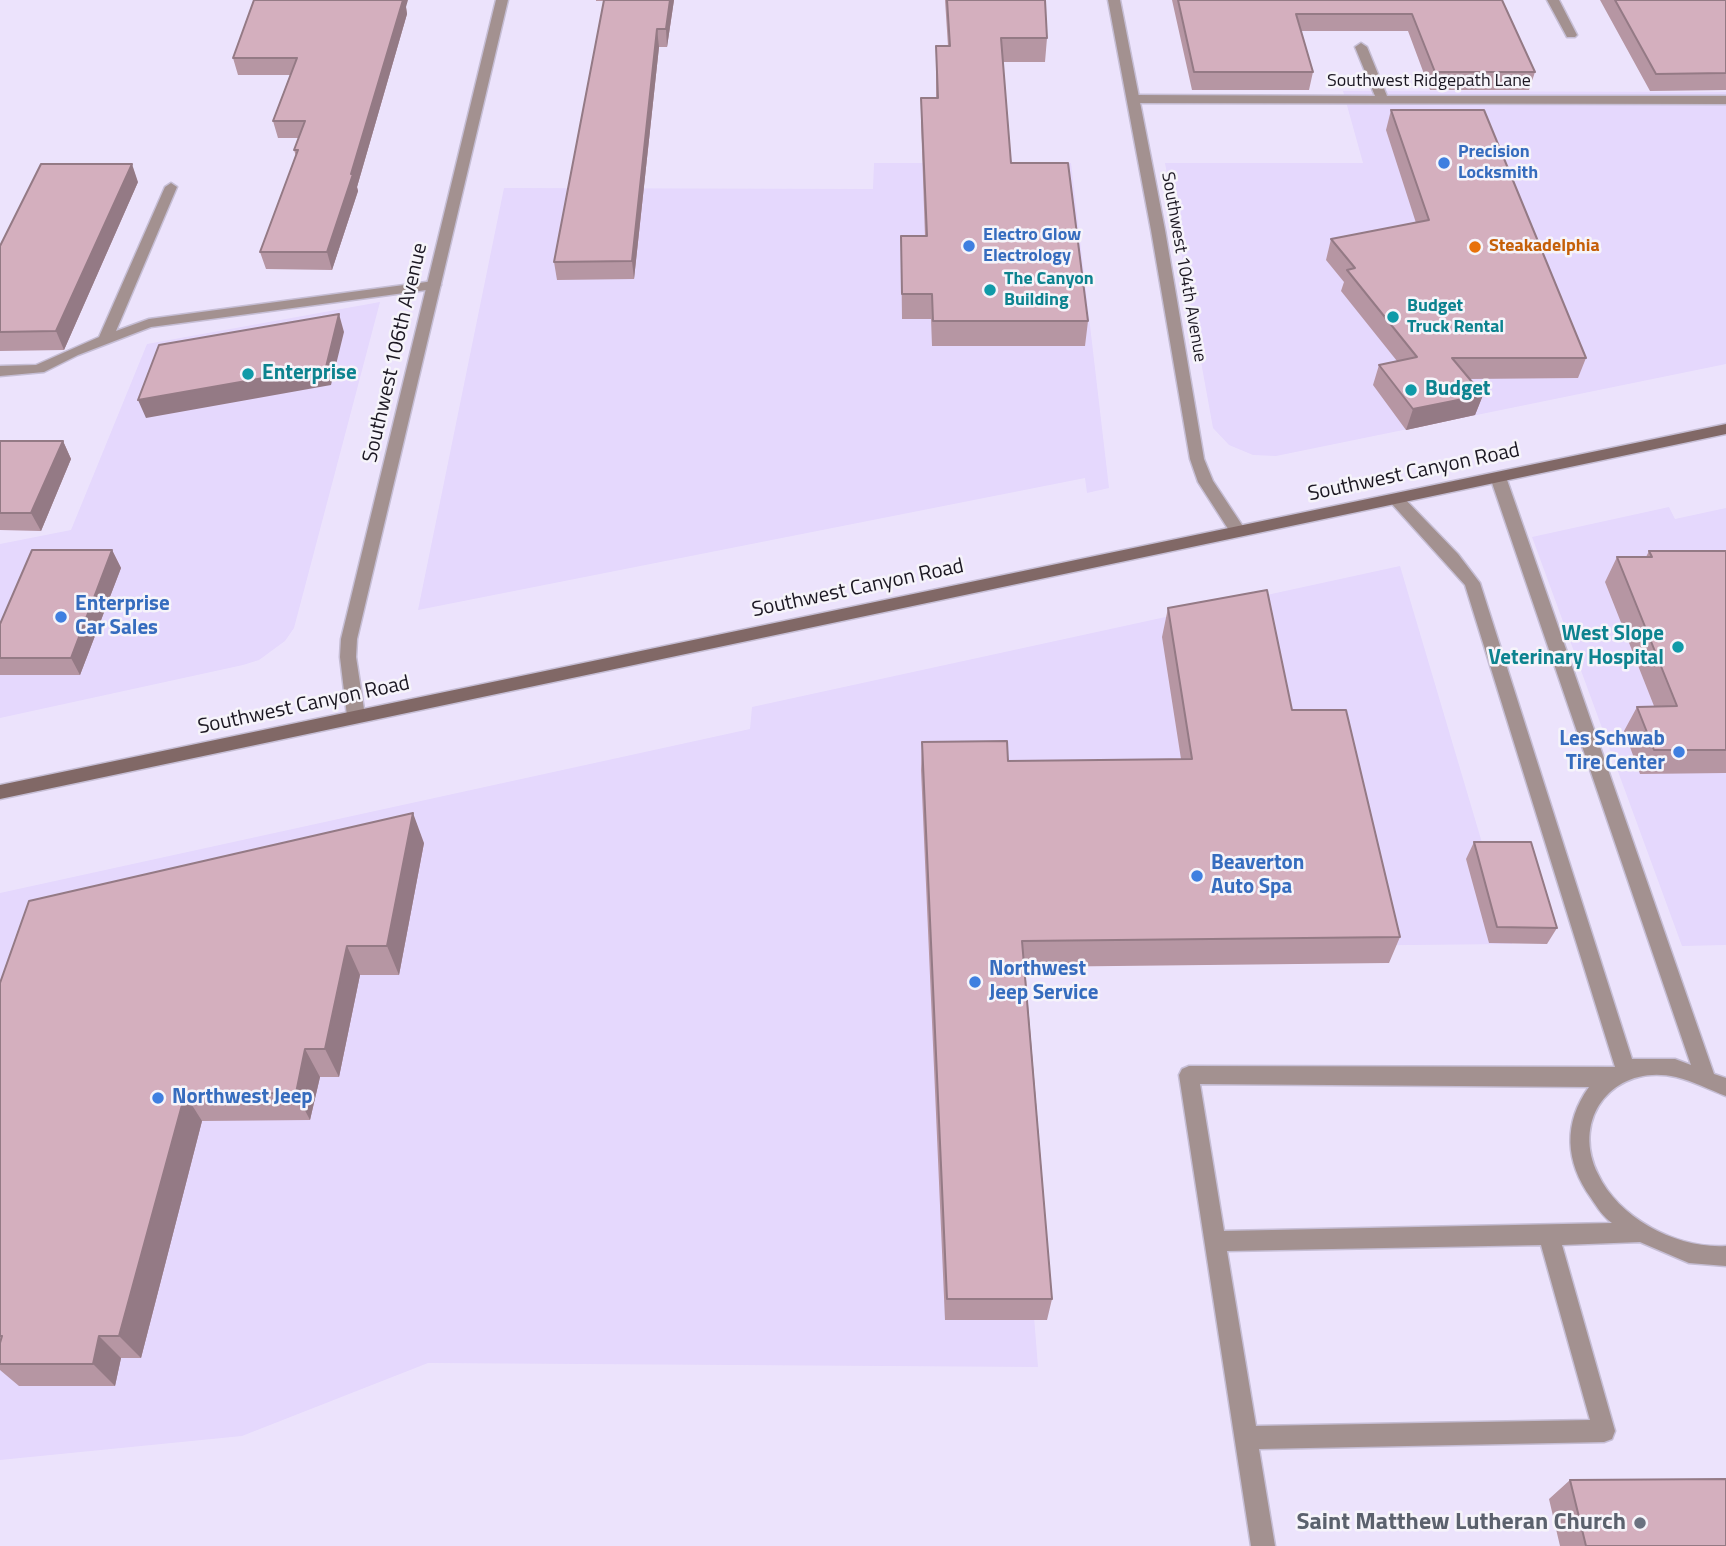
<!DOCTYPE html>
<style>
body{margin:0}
canvas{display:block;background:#ece3fc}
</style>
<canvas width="1726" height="1546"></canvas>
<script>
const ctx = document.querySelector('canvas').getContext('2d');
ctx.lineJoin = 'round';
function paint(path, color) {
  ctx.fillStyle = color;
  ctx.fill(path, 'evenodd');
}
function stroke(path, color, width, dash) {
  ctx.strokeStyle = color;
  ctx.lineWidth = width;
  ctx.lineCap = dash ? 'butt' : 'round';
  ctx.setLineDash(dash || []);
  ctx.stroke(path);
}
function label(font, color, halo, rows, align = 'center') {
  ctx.font = font + ' "Titillium Web",sans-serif';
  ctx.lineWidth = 5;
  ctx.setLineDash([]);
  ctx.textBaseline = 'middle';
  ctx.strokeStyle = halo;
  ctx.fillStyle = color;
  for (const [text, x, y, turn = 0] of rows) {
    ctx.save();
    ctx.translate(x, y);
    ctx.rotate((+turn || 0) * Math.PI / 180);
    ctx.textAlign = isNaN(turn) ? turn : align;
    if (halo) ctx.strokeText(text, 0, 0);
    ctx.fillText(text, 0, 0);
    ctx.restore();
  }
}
const built = new Path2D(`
 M1343 91 1726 92V364L1276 456 1253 455 1229 445 1213 428 1165 163H1363Z
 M874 163H1071L1109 488 1087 493 1085 478 418 610 504 188 873 189Z
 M380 302 294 628 285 641 259 660 243 665 0 718V544L71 530 147 344Z
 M1669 507 1675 519 1726 508V945L1682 946 1532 537Z
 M1400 566 1512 944 1005 949 1038 1367 428 1363 242 1436 0 1460V893L750 729 752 707Z`);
const lane = new Path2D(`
 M1547 0H1559L1577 35 1575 37H1567Z
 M1361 43 1367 47 1387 96H1726V104L1133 103 1127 99 1133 95 1375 96 1355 47Z
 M171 183 177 187 116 331 149 319 434 281 441 285 434 289 151 327 78 355 44 372 0 376V366L36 365 99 337 165 187Z
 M1498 472 1506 477 1714 1074 1726 1078V1096C1710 1090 1693 1081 1676 1077 1615 1063 1570 1117 1598 1174 1619 1219 1678 1249 1726 1246V1266L1689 1263 1640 1242 1562 1245 1615 1431 1612 1439 1604 1442 1259 1449 1275 1546H1251L1179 1075 1182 1069 1189 1066 1615 1067 1465 585 1391 503 1388 499 1391 495H1401L1458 554 1480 583 1632 1059H1675L1691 1065 1490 477ZM1200 1084 1589 1087C1563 1123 1565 1162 1591 1198 1597 1207 1603 1217 1612 1223L1224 1231ZM1541 1245 1590 1420 1256 1426 1227 1251Z`);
const street = new Path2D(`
 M496 0H508L357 639 356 657 365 716 362 721H350L347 716 340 657 341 639Z
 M1108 0H1120L1165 230 1204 459 1213 481 1246 531 1238 536 1232 535 1198 482 1190 459 1151 230Z`);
const secondary = new Path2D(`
 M1726 424V434L0 799V785Z`);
const wall = new Path2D(`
 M596 0H674L667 47H659L634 279 557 280 554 262 604 1H596Z
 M945 0H1045L1047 38 1045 62H1003L1011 163 1088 321 1085 346H932L931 319H902L901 236H925L921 122V98H936V46H948Z
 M1172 0H1502L1535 72 1529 90H1430L1408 31H1301L1313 72 1309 90H1192Z
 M1600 0H1726V90L1650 91Z
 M406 7 407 14 357 187 358 191 332 270 266 269 260 252 296 156 294 150 299 138H278L273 121 290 75H238L233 58Z
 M1391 110 1586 358 1578 378 1469 379 1483 395 1475 415 1406 430 1373 385 1379 365 1397 361 1341 291 1344 282 1326 260 1331 239 1416 223 1386 130Z
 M138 182 64 350 0 351V246Z
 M0 441H63L71 459 41 531 0 530Z
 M112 550 121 568 80 675H0V624Z
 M1649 551H1726V773L1640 774 1624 731 1637 707 1654 706 1605 582 1617 557H1646Z
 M1168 608 1292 710 1400 937 1389 963 1025 967 1052 1299 1047 1320H945L921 770 922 742 1008 761 1181 759 1162 637Z
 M1474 842 1557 928 1547 944 1489 943 1466 859Z
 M424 843 399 975H360L339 1077H320L310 1120 202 1121 141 1358H121L115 1386H19L0 1370V983Z
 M1570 1480 1726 1546H1560L1549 1499Z`);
const shadedWall = new Path2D(`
 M401 0H408L406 7 407 14 357 187 358 191 332 270 327 252Z
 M670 0H674L667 47 666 29Z
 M657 29 659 47 634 279 632 261Z
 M132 164 138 182 64 350 56 331Z
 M339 314 344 332 331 385 146 418 138 400Z
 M1483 395 1475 415 1406 430 1413 409Z
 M63 441 71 459 41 531 31 513Z
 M112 550 121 568 80 675 71 658Z
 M413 813 424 843 399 975 387 946Z
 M347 946 360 975 339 1077 325 1049Z
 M305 1049 320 1077 310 1120 296 1093Z
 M185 1094 202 1121 141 1358 119 1336Z
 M99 1336 121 1358 115 1386 93 1364Z`);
const building = new Path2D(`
 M254 0H403L351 174H353L327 252H260L298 150H294L305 121H273L297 58H233Z
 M604 0H670L666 29H657L632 261 554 262Z
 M947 0H1045L1047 38H1001L1011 163H1068L1088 321H933L932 294H902L901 236H927L921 98H938L936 46H950Z
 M1178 0H1502L1535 72H1435L1412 14H1296L1313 72H1194Z
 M1615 0H1726V73L1656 74Z
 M1391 110H1484L1586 358H1452L1483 395 1413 409 1379 365 1417 357 1347 270 1355 268 1331 239 1429 220Z
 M41 164H132L56 331 0 332V246Z
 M339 314 326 367 138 400 159 345Z
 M0 441H63L31 513H0Z
 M32 550H112L71 658H0V624Z
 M1649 551H1726V750H1654L1637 707 1677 706 1617 557H1652Z
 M1267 590 1292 710H1346L1400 937 1022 941 1052 1299H947L922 742 1007 741 1008 761 1192 759 1168 608Z
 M413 813 387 946H347L325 1049H305L296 1093 185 1094 119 1336H99L93 1364H0V1343L2 1336H0V983L29 901Z
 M1474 842H1531L1557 928 1497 927Z
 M1726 1479V1546H1586L1570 1480Z`);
const markers = [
 [1444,163,7,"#3f7fe0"],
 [969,246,7,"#3f7fe0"],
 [1475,247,7,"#e8710a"],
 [990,290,7,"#0f9aa8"],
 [1393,317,7,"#0f9aa8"],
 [248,374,7,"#0f9aa8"],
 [1411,390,7,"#0f9aa8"],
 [61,617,7,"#3f7fe0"],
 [1678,647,7,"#0f9aa8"],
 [1679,752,7,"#3f7fe0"],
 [1197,876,7,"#3f7fe0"],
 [975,982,7,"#3f7fe0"],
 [158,1098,7,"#3f7fe0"],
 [1640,1523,7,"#6b7280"]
];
const farStreetnames = [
 ["Southwest Ridgepath Lane",1429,82],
 ["Southwest 104th Avenue",1183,267,80]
];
const farShopnames = [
 ["Precision",1458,153],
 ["Locksmith",1458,174],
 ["Electro Glow",983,236],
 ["Electrology",983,257]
];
const farFoodnames = [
 ["Steakadelphia",1489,247]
];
const farCulturenames = [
 ["The Canyon",1004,280],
 ["Building",1004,301],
 ["Budget",1407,307],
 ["Truck Rental",1407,328]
];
const streetNames = [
 ["Southwest 106th Avenue",396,353,-77],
 ["Southwest Canyon Road",1414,473,-12],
 ["Southwest Canyon Road",858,589,-12],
 ["Southwest Canyon Road",304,706,-12]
];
const cultureNames = [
 ["Enterprise",262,374],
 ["Budget",1425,390],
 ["West Slope",1664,635,"right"],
 ["Veterinary Hospital",1664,659,"right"]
];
const shopNames = [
 ["Enterprise",75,605],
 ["Car Sales",75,629],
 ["Les Schwab",1665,740,"right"],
 ["Tire Center",1665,764,"right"],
 ["Beaverton",1211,864],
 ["Auto Spa",1211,888],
 ["Northwest",989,970],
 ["Jeep Service",989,994],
 ["Northwest Jeep",172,1098]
];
const nearWorshipnames = [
 ["Saint Matthew Lutheran Church",1626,1523]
];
paint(built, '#e5d8fd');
stroke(lane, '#c6bed5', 3);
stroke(street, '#c6bed5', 3);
stroke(secondary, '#c6bed5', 3);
paint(lane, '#a39190');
paint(street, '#a39190');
paint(secondary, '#816866');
paint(wall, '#b696a3');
paint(shadedWall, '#947a85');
paint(building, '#d4afbe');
stroke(building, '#947a85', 2);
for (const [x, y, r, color] of markers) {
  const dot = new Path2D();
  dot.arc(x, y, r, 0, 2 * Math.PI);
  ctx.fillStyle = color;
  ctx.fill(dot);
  stroke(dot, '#f6f4fa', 2.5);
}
label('18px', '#1b1722', '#f6f4fa', farStreetnames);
label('bold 18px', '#366cbe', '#f6f4fa', farShopnames, 'left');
label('bold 18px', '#c56008', '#f6f4fa', farFoodnames, 'left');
label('bold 18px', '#0d838f', '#f6f4fa', farCulturenames, 'left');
label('21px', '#1b1722', '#f6f4fa', streetNames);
label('bold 21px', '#0d838f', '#f6f4fa', cultureNames, 'left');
label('bold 21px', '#366cbe', '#f6f4fa', shopNames, 'left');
label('bold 24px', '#5b616d', '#f6f4fa', nearWorshipnames, 'right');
</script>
